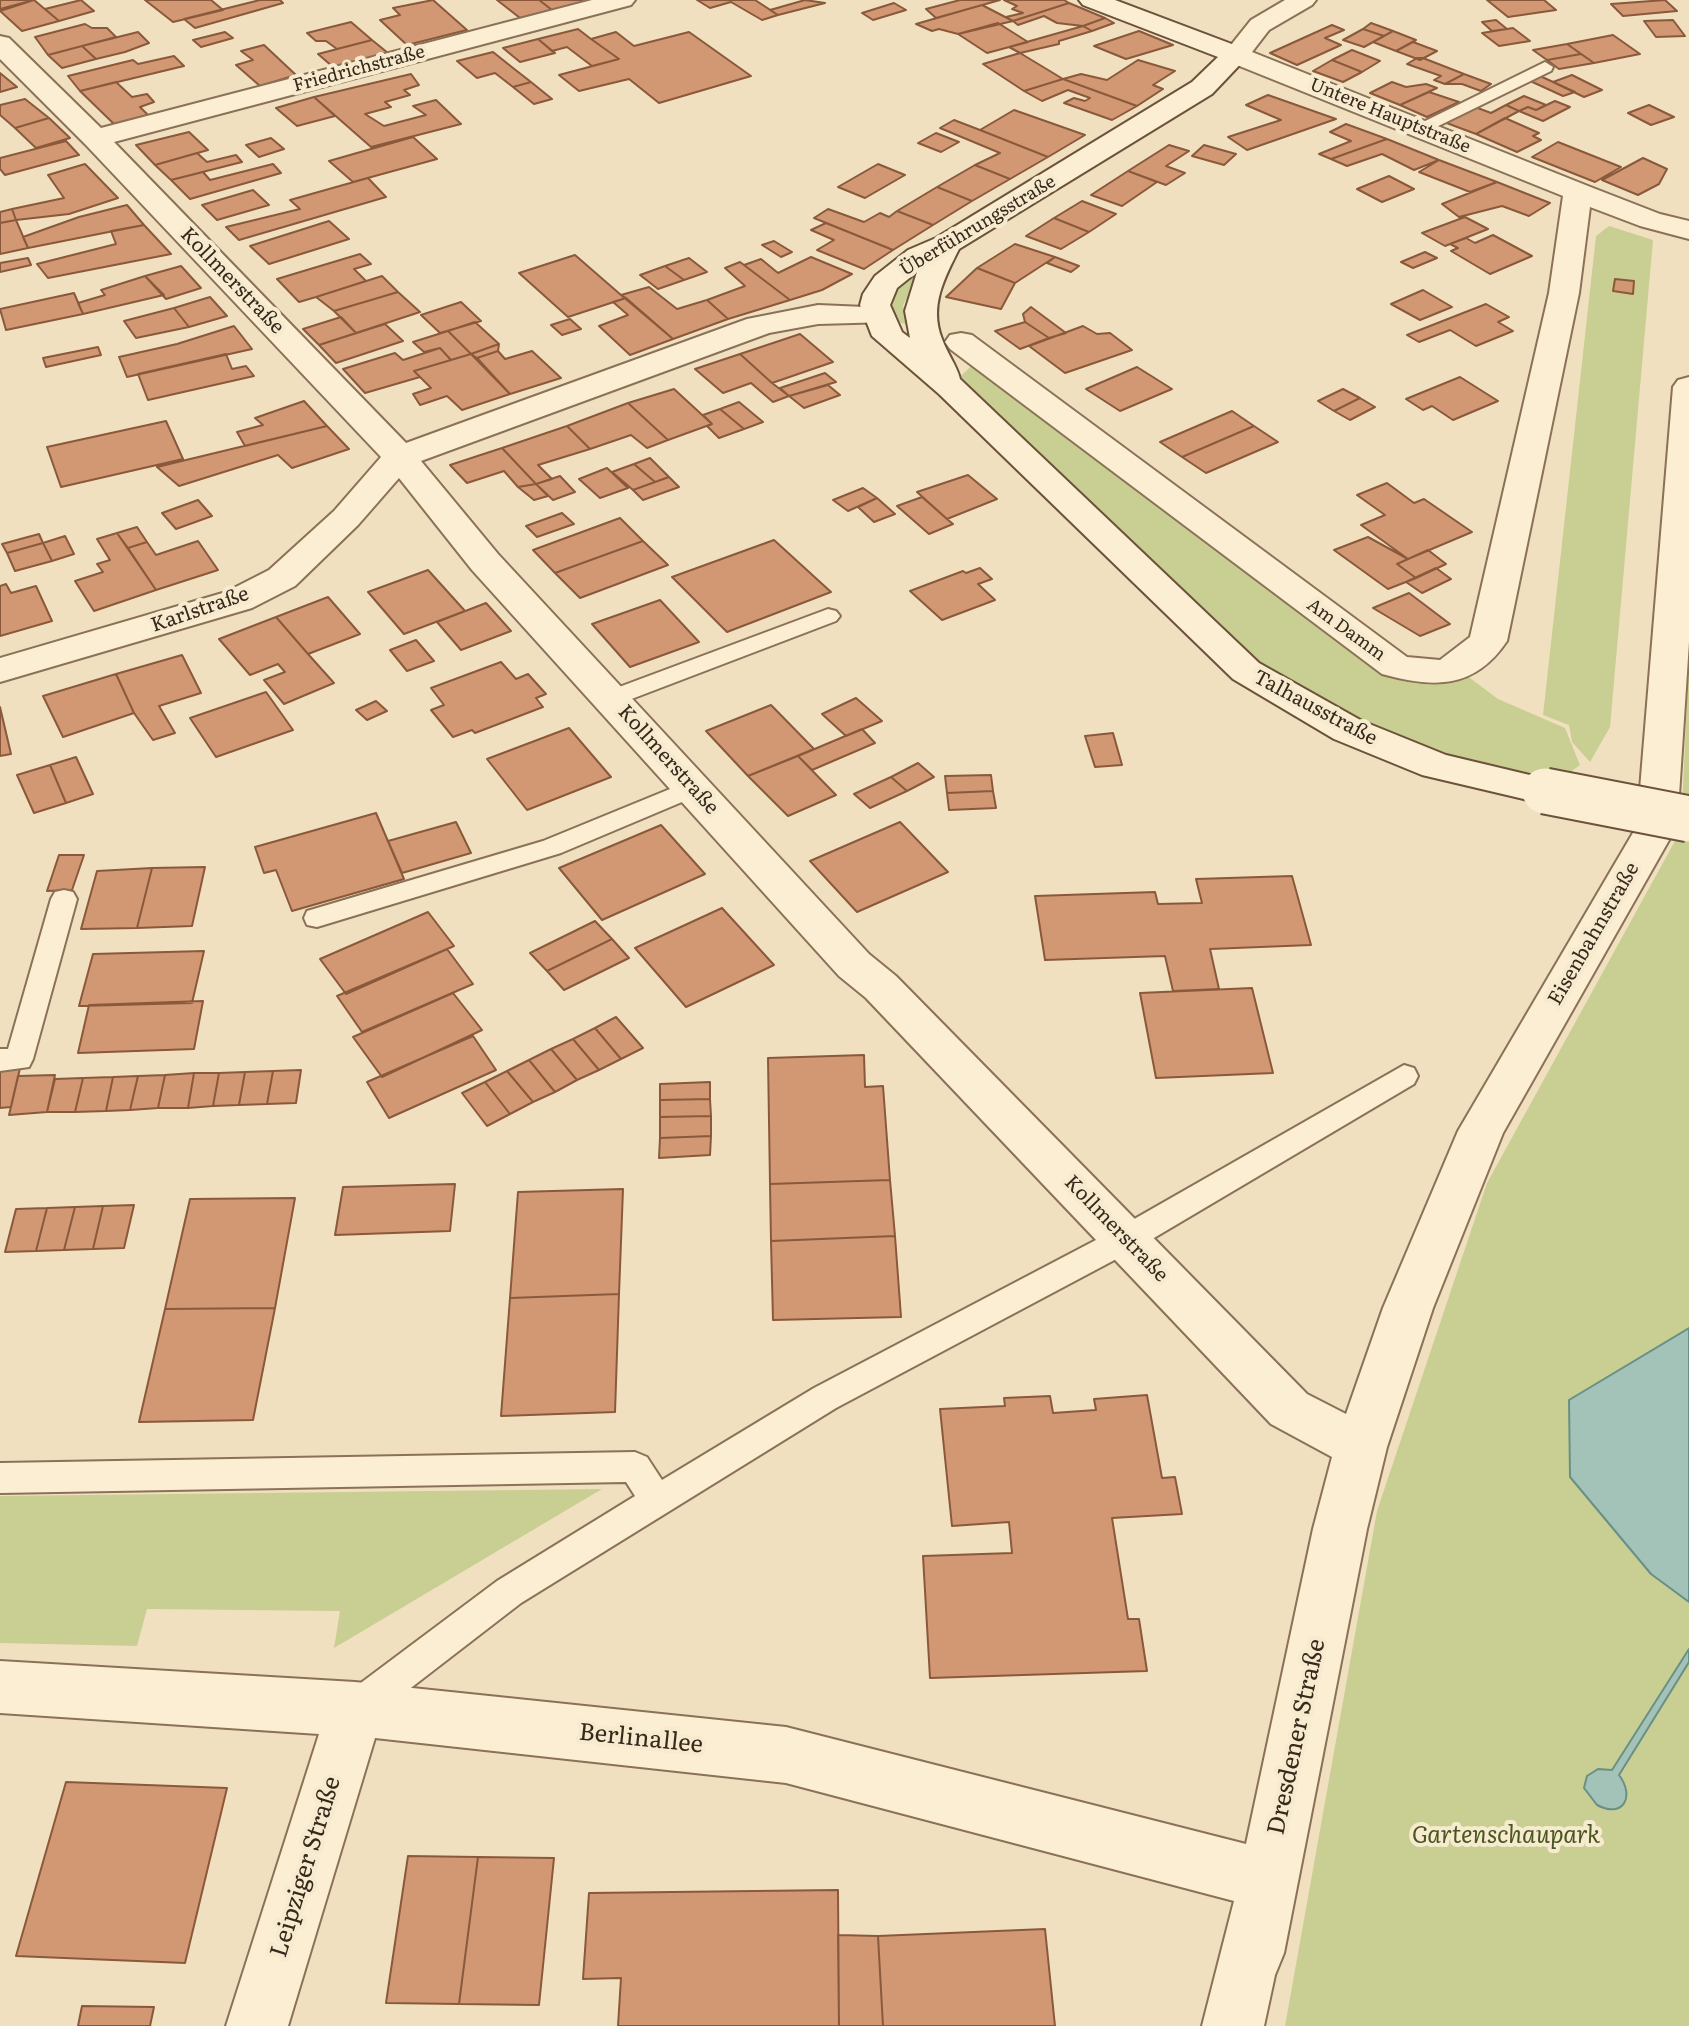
<!DOCTYPE html>
<meta charset="utf-8">
<style>
body{margin:0}
canvas{display:block;background:#f0e0bf}
</style>
<canvas width="1689" height="2026"></canvas>
<script>
const ctx = document.querySelector('canvas').getContext('2d');
ctx.lineJoin = 'round';
function paint(path, color) {
  ctx.fillStyle = color;
  ctx.fill(path, 'evenodd');
}
function stroke(path, color, width, dash) {
  ctx.strokeStyle = color;
  ctx.lineWidth = width;
  ctx.lineCap = dash ? 'butt' : 'round';
  ctx.setLineDash(dash || []);
  ctx.stroke(path);
}
function label(font, color, halo, rows, align = 'center') {
  ctx.font = font + ' Literata,serif';
  ctx.lineWidth = 8;
  ctx.setLineDash([]);
  ctx.textBaseline = 'middle';
  ctx.strokeStyle = halo;
  ctx.fillStyle = color;
  for (const [text, x, y, turn = 0] of rows) {
    ctx.save();
    ctx.translate(x, y);
    ctx.rotate((+turn || 0) * Math.PI / 180);
    ctx.textAlign = isNaN(turn) ? turn : align;
    if (halo) ctx.strokeText(text, 0, 0);
    ctx.fillText(text, 0, 0);
    ctx.restore();
  }
}
const green = new Path2D(`
 M1609 226 1653 240 1610 727 1590 762 1572 742 1569 725 1543 715 1596 236Z
 M939 252 917 280 903 305 908 325 899 322 884 296Z
 M982 355 1395 666 1458 669 1498 699 1565 728 1580 765 1545 791 1436 766 1246 671 950 387Z
 M1689 659V2026H1285L1377 1511 1487 1183 1681 830Z
 M602 1489 334 1648 340 1611 147 1609 137 1646 0 1643V1496Z`);
const water = new Path2D(`
 M1689 1328V1602L1651 1574 1570 1477 1569 1400Z
 M1689 1649V1662L1619 1775C1635 1796 1624 1819 1597 1805L1584 1788 1587 1776 1598 1769 1612 1770Z`);
const building = new Path2D(`
 M0 0H34L0 9Z
 M34 0 59 21 22 31 0 11Z
 M81 0 94 11 59 21 45 9Z
 M145 0H211L223 10 173 22Z
 M260 0H280L283 3 195 28 184 19Z
 M433 0 467 30 407 45 380 20 400 15 393 8Z
 M497 0H539L552 10 520 18Z
 M539 0H581L584 2 552 10Z
 M697 0H755L778 15 762 20 731 2 710 8Z
 M805 0 825 3 778 15 770 10Z
 M960 0H1000L936 18 926 9Z
 M1004 0H1064L1069 3 1013 21 1006 17 1023 13 1012 9 1017 6Z
 M1487 0H1544L1556 10 1508 17Z
 M1665 0 1677 11 1623 16 1611 4Z
 M894 3 906 10 873 20 862 13Z
 M1069 3 1105 18 1083 26 1057 23 1044 16 1018 25 1013 21Z
 M982 5 1013 21 958 34 939 29 932 31 916 24Z
 M1105 18 1114 23 1092 31 1083 26Z
 M1496 20 1507 29 1492 31 1482 22Z
 M1673 20 1685 36 1656 37 1644 21Z
 M351 22 372 40 337 49 326 41H316L307 33Z
 M998 23 1028 42 987 53 958 34Z
 M1371 23 1393 31 1384 36 1363 29Z
 M85 24 92 28H107L116 37 48 55 35 37Z
 M1332 25 1344 30 1325 38 1341 45 1297 65 1270 53Z
 M1083 26 1092 31 1059 41V44L1020 53 1009 47Z
 M1513 28 1530 41 1499 46 1482 33Z
 M578 29 591 39 619 59 592 66 567 47 552 51 538 39Z
 M1363 29 1384 36 1364 47 1343 40Z
 M1139 31 1173 45 1126 59 1094 46Z
 M1393 31 1416 40 1396 51 1373 42Z
 M138 32 149 43 125 52 96 59 82 46Z
 M225 32 233 38 201 47 193 40Z
 M616 32 634 46 689 32 751 76 659 103 629 79 579 91 559 75 619 59 591 39Z
 M1613 35 1640 54 1594 63 1567 44Z
 M538 39 555 53 520 62 503 48Z
 M372 40 388 53 333 67 318 54Z
 M1413 42 1437 51 1420 60 1396 51Z
 M1567 44 1581 54 1547 60 1533 50Z
 M264 45 296 75 260 86 236 65 253 60 241 51Z
 M82 46 96 59 62 68 48 55Z
 M1352 50 1380 61 1362 72 1332 60Z
 M493 52 513 68 531 82 513 87 495 73 477 78 457 61Z
 M1020 53 1063 79 1024 91 983 64Z
 M1581 54 1594 63 1559 69 1547 60Z
 M174 56 184 66 80 91 68 76 133 60 138 64Z
 M1417 58H1423L1464 74 1445 84 1434 80 1441 76 1407 64Z
 M1138 60 1175 71 1153 85 1163 89 1137 106 1063 79 1081 74 1107 80Z
 M1332 60 1362 72 1343 82 1313 71Z
 M0 73 17 87 0 92Z
 M411 74 419 85 404 90 410 95 385 102 391 107 365 114 384 126 426 115 413 106 436 100 461 124 371 147 314 97Z
 M1464 74 1491 84 1481 91 1462 84H1445Z
 M1572 75 1602 90 1584 97 1553 82Z
 M1540 76 1575 92 1563 96 1528 80Z
 M1063 79 1137 106 1112 120 1064 103 1074 98 1085 101 1090 98 1068 90 1042 101 1024 91Z
 M116 82 132 97 147 94 154 102 140 107 148 115 114 124 80 91Z
 M531 82 552 99 534 104 513 87Z
 M1392 82 1406 87 1426 84 1437 88 1400 105 1370 93Z
 M1429 92 1459 102 1427 117 1400 105Z
 M1268 95 1336 119 1247 150 1228 137 1281 120 1246 105Z
 M1524 96 1546 105 1536 110 1528 107 1519 111 1506 105Z
 M314 97 335 116 297 126 276 108Z
 M25 99 49 118 15 128 0 115V105Z
 M1555 101 1570 107 1543 121 1519 111 1528 107 1536 110Z
 M1506 105 1519 111 1476 134 1444 122 1475 107 1491 113Z
 M1649 105 1674 117 1651 125 1628 113Z
 M1014 110 1085 135 1048 157 980 130Z
 M49 118 70 138 36 148 15 128Z
 M1505 118 1539 133 1533 136 1541 140 1517 152 1476 134Z
 M954 120 980 130 1048 157 1010 179 975 165 1000 153 940 128Z
 M1346 124 1387 139 1331 159 1319 154 1351 141 1330 132Z
 M189 132 208 150 155 165 136 145Z
 M936 133 959 142 941 152 918 143Z
 M413 137 437 159 353 182 329 161Z
 M271 138 284 149 259 157 246 145Z
 M1387 139 1439 160 1414 170 1382 154 1347 166 1331 159Z
 M66 141 79 155 5 175 0 169V158Z
 M1558 142 1621 167 1595 182 1532 157Z
 M1169 145 1189 151 1166 166 1185 173 1166 185 1128 171Z
 M1204 145 1236 154 1224 165 1192 156Z
 M197 153 207 162 236 155 242 162 171 180 155 165Z
 M1643 158 1667 169 1659 184 1638 195 1602 180Z
 M1439 160 1497 182 1470 192 1419 172Z
 M85 164 118 198 69 214 16 220 12 209 64 198 48 175Z
 M273 164 281 173 190 199 171 180 203 172 210 180Z
 M878 164 905 175 865 198 838 187Z
 M975 165 1010 179 972 201 937 187Z
 M1128 171 1157 182 1122 206 1091 195Z
 M1389 176 1414 189 1382 202 1357 189Z
 M368 178 386 197 239 240 226 227 300 209 290 200Z
 M1497 182 1550 203 1529 216 1502 206 1459 217 1442 204Z
 M937 187 972 201 933 225 897 211Z
 M253 190 269 205 217 220 202 205Z
 M1082 201 1116 214 1089 232 1054 218Z
 M127 205 144 225 28 248 23 237 79 217Z
 M12 209 16 220 0 223V212Z
 M828 209 864 222 880 213 889 217 897 211 933 225 893 250 814 218Z
 M1465 217 1488 229 1445 246 1422 233Z
 M1054 218 1089 232 1061 249 1026 236Z
 M16 220 28 248 0 254V223Z
 M329 221 349 239 269 264 250 246Z
 M826 223 893 250 864 269 817 250 834 240 811 230Z
 M144 225 171 254 48 278 37 264 116 244 111 231Z
 M1493 235 1532 256 1490 274 1451 251 1458 248 1450 244 1466 238 1475 243Z
 M774 241 792 252 781 257 762 245Z
 M1015 244 1055 257 1015 283 977 268Z
 M1425 252 1437 258 1413 268 1401 262Z
 M360 254 371 264 354 269 366 281 316 297 299 302 277 279Z
 M575 255 621 295 626 298 568 317 519 273Z
 M811 257 852 274 822 290 790 300 744 265 761 259 778 273Z
 M1055 257 1079 266 1071 272 1047 263Z
 M28 258 31 265 0 272V263Z
 M689 258 707 272 684 280 665 266Z
 M740 262 744 265 790 300 728 319 707 300 745 286 725 268Z
 M181 266 201 288 166 299 145 276Z
 M665 266 684 280 658 289 640 275Z
 M977 268 1015 283 1001 309 946 297Z
 M145 276 164 295 83 314 78 303 105 295 101 290Z
 M382 276 398 292 334 311 316 297Z
 M1615 279 1634 281 1633 294 1613 291Z
 M649 287 677 309 707 300 728 319 673 339 621 295Z
 M1423 290 1452 307 1420 320 1391 304Z
 M398 292 420 312 356 333 334 311Z
 M74 293 83 314 6 330 0 309Z
 M210 297 227 316 189 327 174 308Z
 M626 298 673 339 630 355 599 326 628 315 613 302Z
 M461 302 481 321 440 333 421 315Z
 M1486 304 1509 317 1498 322 1513 331 1476 346 1450 330 1419 342 1407 335Z
 M1031 307 1066 333 1049 338 1025 322 1023 314Z
 M174 308 189 327 136 338 124 321Z
 M341 317 356 333 319 345 303 329Z
 M570 319 581 329 562 335 551 325Z
 M475 322 499 344 471 354 448 331Z
 M1025 322 1049 338 1020 349 995 331Z
 M385 324 403 341 336 363 319 345Z
 M234 326 252 349 127 377 119 357 177 344Z
 M1083 326 1097 334 1110 333 1132 350 1065 373 1029 346Z
 M448 331 471 354 451 360 440 348 424 352 413 342Z
 M800 334 833 362 772 383 740 354Z
 M499 344 498 351 477 358 471 354Z
 M98 347 101 355 46 367 43 358Z
 M440 348 451 360 414 371 420 377 365 393 343 369 395 353 403 360Z
 M498 351 505 359 532 351 561 378 510 394 477 358Z
 M226 354 232 369 246 366 254 376 148 400 138 374Z
 M471 354 510 394 462 410 447 396 420 405 413 394 431 388 414 371Z
 M740 354 772 383 789 396 773 402 751 383 723 393 695 369Z
 M1137 367 1172 389 1120 411 1086 389Z
 M825 373 836 382 789 396 780 388Z
 M1460 377 1498 401 1453 420 1432 406 1423 410 1406 399Z
 M828 385 840 395 804 408 789 396Z
 M674 389 712 424 668 440 628 403Z
 M1343 389 1360 398 1334 411 1318 401Z
 M1360 398 1375 407 1350 420 1334 411Z
 M304 401 327 426 245 446 237 432 263 425 255 418Z
 M739 402 763 422 744 429 720 409Z
 M628 403 668 440 647 448 631 435 590 449 567 426Z
 M720 409 744 429 719 438 707 426 712 424 703 415Z
 M1232 411 1254 426 1182 457 1160 442Z
 M166 421 183 459 61 487 47 447Z
 M327 426 349 449 292 468 278 455 179 486 157 467Z
 M567 426 590 449 538 465 552 479 536 484 502 448Z
 M1254 426 1278 442 1206 473 1182 457Z
 M502 448 536 484 518 487 504 471 467 483 450 465Z
 M650 458 669 477 655 482 634 464Z
 M634 464 655 482 633 490 612 472Z
 M607 468 628 488 600 498 579 479Z
 M968 475 997 499 947 519 917 492Z
 M560 476 575 492 553 500 536 484Z
 M669 477 679 487 643 500 633 490Z
 M1387 483 1414 503 1424 499 1472 532 1408 559 1361 525 1385 515 1357 495Z
 M536 484 548 496 534 500 518 487Z
 M863 488 877 498 848 511 833 500Z
 M922 497 947 519 953 524 929 534 897 506Z
 M877 498 895 514 874 522 858 507Z
 M198 500 212 516 176 529 162 513Z
 M562 513 574 524 537 537 526 526Z
 M620 518 643 541 555 573 533 550Z
 M137 527 147 542 128 548 117 533Z
 M117 533 156 590 94 611 75 581 103 572 97 564 110 560 97 539Z
 M39 534 43 543 7 553 2 544Z
 M65 536 74 554 52 561 43 543Z
 M1368 537 1408 559 1397 564 1416 578 1388 589 1334 550Z
 M774 540 831 592 727 632 672 577Z
 M198 541 218 570 156 590 128 548 147 542 156 555Z
 M643 541 668 565 580 598 555 573Z
 M43 543 52 561 15 571 7 553Z
 M1428 550 1446 564 1416 578 1397 564Z
 M980 568 992 579 978 584 995 600 942 620 910 591 963 571 966 573Z
 M1436 568 1451 579 1422 593 1406 582Z
 M428 570 465 611 404 634 368 592Z
 M6 584 11 593 36 586 52 621 0 636V586Z
 M1409 593 1450 624 1420 636 1373 608Z
 M328 597 360 634 308 654 276 617Z
 M660 600 699 642 630 667 592 624Z
 M486 603 511 631 461 650 437 622Z
 M276 617 308 654 334 683 284 704 264 680 285 672 278 664 250 675 219 639Z
 M416 640 434 661 407 671 390 650Z
 M182 655 201 693 159 706 175 733 153 740 134 713 116 674Z
 M501 662 516 679 528 674 546 694 536 698 543 707 475 733 472 730 453 737 431 710 444 705 431 688Z
 M116 674 134 713 63 737 43 696Z
 M266 692 293 730 216 757 190 718Z
 M856 698 882 721 846 736 822 714Z
 M376 701 387 711 367 720 356 710Z
 M771 705 814 749 748 776 706 731Z
 M0 707 11 754 0 756Z
 M569 728 611 777 527 810 487 759Z
 M862 729 875 743 812 770 798 756Z
 M1113 733 1122 765 1095 767 1085 736Z
 M798 756 836 795 788 816 748 776Z
 M76 757 93 794 66 803 50 765Z
 M918 763 934 777 907 791 891 777Z
 M50 765 66 803 34 813 17 775Z
 M991 775 993 791 947 793 945 776Z
 M891 777 907 791 870 808 854 794Z
 M993 791 996 808 949 810 947 793Z
 M376 813 404 879 292 911 276 870 264 873 255 847Z
 M456 822 471 853 402 873 388 841Z
 M900 822 948 872 857 912 810 861Z
 M661 825 705 874 602 920 559 868Z
 M59 855H84L72 890 47 891Z
 M205 867 192 926 137 928 152 868Z
 M152 868 137 928 81 929 97 871Z
 M1292 876 1311 945 1210 949 1219 989 1173 991 1165 956 1045 960 1035 896 1155 892 1158 904 1202 903 1196 879Z
 M722 908 774 965 686 1007 635 948Z
 M428 912 454 946 346 994 320 959Z
 M595 921 612 939 547 971 530 953Z
 M612 939 629 958 564 990 547 971Z
 M447 949 473 984 362 1032 337 996Z
 M204 951 192 1003 79 1006 93 954Z
 M1252 988 1273 1073 1156 1078 1140 993Z
 M453 993 482 1030 382 1077 353 1037Z
 M203 1001 194 1049 78 1053 89 1005Z
 M616 1017 643 1048 621 1059 595 1028Z
 M595 1028 621 1059 599 1070 573 1039Z
 M473 1036 496 1070 389 1118 367 1082Z
 M573 1039 599 1070 577 1080 551 1049Z
 M551 1049 577 1080 555 1092 529 1060Z
 M864 1055 865 1087 883 1086 890 1180 770 1184 768 1058Z
 M529 1060 555 1092 533 1102 507 1071Z
 M21 1064 11 1107 0 1108V1065Z
 M301 1070 296 1103 267 1104 273 1071Z
 M273 1071 267 1104 239 1105 245 1072Z
 M507 1071 533 1102 510 1114 485 1082Z
 M245 1072 239 1105 213 1106 219 1073Z
 M194 1073H219L213 1106 188 1108Z
 M194 1073 188 1108H158L165 1075Z
 M55 1075 47 1112 9 1115 18 1076Z
 M165 1075 158 1108 130 1110 138 1076Z
 M138 1076 130 1110 106 1111 113 1077Z
 M113 1077 106 1111 75 1112 83 1078Z
 M83 1078 75 1112H47L55 1079Z
 M485 1082 510 1114 487 1126 462 1093Z
 M710 1082V1099L660 1100V1084Z
 M710 1099 711 1116 660 1117V1100Z
 M711 1116V1136L660 1138V1117Z
 M711 1136 710 1155 659 1158 660 1138Z
 M890 1180 895 1236 771 1241 770 1184Z
 M455 1184 450 1231 335 1235 343 1187Z
 M623 1189 619 1294 510 1298 518 1192Z
 M295 1198 275 1308 165 1309 190 1199Z
 M134 1205 124 1248 93 1249 103 1206Z
 M103 1206 93 1249 64 1250 75 1207Z
 M75 1207 64 1250 36 1251 47 1208Z
 M47 1208 36 1251 5 1252 16 1209Z
 M895 1236 901 1317 773 1320 771 1241Z
 M619 1294 615 1412 501 1416 510 1298Z
 M275 1308 253 1420 139 1422 165 1309Z
 M1147 1395 1162 1478 1175 1477 1182 1514 1112 1518 1128 1619H1139L1147 1671 930 1678 923 1556 1012 1553 1009 1522 952 1526 940 1409 1005 1406 1004 1398 1050 1396 1053 1413 1096 1410 1094 1399Z
 M66 1782 227 1788 185 1963 16 1956Z
 M408 1856 478 1857 459 2004 386 2003Z
 M478 1857 554 1858 539 2005 459 2004Z
 M838 1890 839 2026H618L621 1978 583 1979 589 1893Z
 M1045 1929 1055 2026H883L878 1936Z
 M838 1935 878 1936 883 2026H839Z
 M82 2006 154 2007 150 2026H78Z`);
const lane = new Path2D(`
 M1545 62 1553 67 1551 71 1426 132 1420 133 1411 128Z
 M828 609 836 611 840 616 836 621 621 703H603L600 698 603 693Z
 M692 780 701 782 705 788 701 794 561 853 317 927 307 925 304 918 307 911 543 841Z
 M64 890 73 892 77 899 33 1059 29 1067 0 1071V1049H8L51 899 55 892Z
 M1404 1065 1414 1068 1418 1076 1414 1084 1137 1248 836 1408 521 1603 368 1721 355 1726 342 1721 337 1709 342 1697 497 1581 635 1496 626 1482 0 1493V1463L635 1452 647 1457 662 1480 814 1388 1115 1230Z`);
const street = new Path2D(`
 M592 0H635L631 5 114 142 406 443 747 319 818 305 889 308 894 315 889 322 818 324 769 333 421 461 498 554 869 954 896 976 1307 1394 1346 1414 1383 1308 1458 1131 1637 826 1673 387 1678 380 1689 377V642L1677 826 1503 1133 1433 1308 1387 1447 1367 1529 1284 1953 1275 1975 1264 2026H1202L1234 1901 786 1783 375 1738 288 2026H226L319 1734 0 1713V1661L355 1682 786 1727 1246 1844 1313 1529 1332 1457 1271 1424 866 998 839 976 472 570 399 478 358 525 295 586 252 608 0 682V658L226 592 269 570 334 511 381 457 85 144 0 59V36L9 38 101 128Z
 M1285 0H1316L1312 5 1269 30 1252 52 1588 186 1660 214 1689 221V239L1640 226 1590 207 1579 293 1507 641C1474 690 1433 688 1382 674L950 349 945 342 950 335 961 333 972 335 1407 657 1440 660 1470 637 1549 293 1563 196 1227 61 1223 55 1251 20Z`);
const secondary = new Path2D(`
 M1079 0H1115L1245 49 1249 55 1212 94 959 249C944 279 929 306 942 339 947 353 957 366 960 379L1259 663 1362 721 1446 755 1559 782 1565 791 1559 800 1545 804 1422 775 1334 739 1233 679 939 394 872 336 860 305 863 294 875 276 908 250 936 238 1192 82 1218 57 1083 5ZM917 272 905 311 910 338 902 332 890 305 897 288Z`);
const secondaryBridge = new Path2D(`
 M1545 791 1689 819`);
const farStreetnames = [
 ["Friedrichstraße",359,69,-15],
 ["Untere Hauptstraße",1390,116,22],
 ["Überführungsstraße",978,226,-31],
 ["Am Damm",1346,630,36]
];
const streetNames = [
 ["Kollmerstraße",232,281,46],
 ["Karlstraße",200,610,-19],
 ["Talhausstraße",1315,708,28],
 ["Kollmerstraße",668,760,48],
 ["Eisenbahnstraße",1594,934,-60],
 ["Kollmerstraße",1116,1229,46]
];
const nearStreetnames = [
 ["Dresdener Straße",1297,1737,-78],
 ["Berlinallee",641,1739,6],
 ["Leipziger Straße",306,1867,-73]
];
const nearParknames = [
 ["Gartenschaupark",1506,1836]
];
paint(green, '#c9cf93');
paint(water, '#a3c2b8');
stroke(water, '#699086', 2);
paint(building, '#d19873');
stroke(building, '#8a593b', 2);
stroke(lane, '#8a7157', 4);
stroke(street, '#8a7157', 4);
stroke(secondary, '#6c523a', 4);
paint(lane, '#fbeed3');
paint(street, '#fbeed3');
paint(secondary, '#fbeed3');
stroke(secondaryBridge, '#6c523a', 49, []);
stroke(secondaryBridge, '#fbeed3', 45);
label('18px', '#39291c', '#f7ebcf', farStreetnames);
label('20px', '#39291c', '#f7ebcf', streetNames);
label('24px', '#39291c', '#f7ebcf', nearStreetnames);
label('italic 24px', '#4a5621', '#f7ebcf', nearParknames);
</script>
